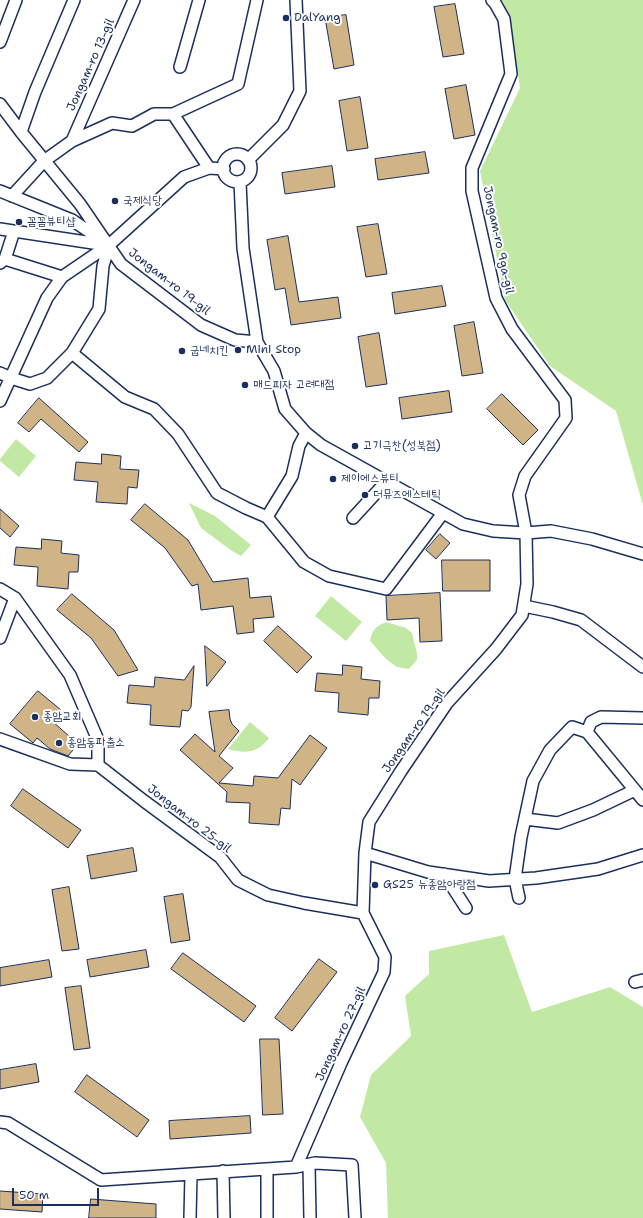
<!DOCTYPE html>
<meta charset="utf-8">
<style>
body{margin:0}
#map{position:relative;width:643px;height:1218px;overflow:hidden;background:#fff;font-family:"Shantell Sans",sans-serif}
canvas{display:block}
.scale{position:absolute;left:12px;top:1188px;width:87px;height:18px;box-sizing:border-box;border:2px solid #1b2f5e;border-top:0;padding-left:5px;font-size:12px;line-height:14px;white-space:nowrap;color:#1b2f5e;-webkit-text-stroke:3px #fff;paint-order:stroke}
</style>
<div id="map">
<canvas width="643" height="1218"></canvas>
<div class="scale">50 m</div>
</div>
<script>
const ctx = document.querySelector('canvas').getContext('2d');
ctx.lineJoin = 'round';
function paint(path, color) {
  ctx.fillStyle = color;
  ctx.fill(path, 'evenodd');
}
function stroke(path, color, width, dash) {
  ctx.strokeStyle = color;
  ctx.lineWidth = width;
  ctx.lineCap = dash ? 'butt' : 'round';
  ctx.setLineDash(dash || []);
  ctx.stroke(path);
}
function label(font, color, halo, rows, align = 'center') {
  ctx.font = font + ' "Shantell Sans","Poor Story",sans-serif';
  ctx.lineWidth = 4;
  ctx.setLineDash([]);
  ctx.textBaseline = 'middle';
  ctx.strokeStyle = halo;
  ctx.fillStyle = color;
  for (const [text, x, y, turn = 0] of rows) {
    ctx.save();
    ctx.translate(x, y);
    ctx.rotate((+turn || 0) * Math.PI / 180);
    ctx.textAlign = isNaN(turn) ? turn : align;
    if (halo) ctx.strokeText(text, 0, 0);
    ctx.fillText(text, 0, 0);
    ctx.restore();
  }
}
const green = new Path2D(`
 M496 0H643V505L616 411 550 366 505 300 480 171 520 88 508 11Z
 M16 439 36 456 19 477 0 461V459Z
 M189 503 215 516 251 545 241 556 232 551 201 528Z
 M331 596 362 622 346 641 315 616Z
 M386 622 406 628 412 633 417 653V660L409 669 397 667 386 659 370 641C373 629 375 627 386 622Z
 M250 722 269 738C258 753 246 754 228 749Z
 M504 935 532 1012 610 987 643 1007V1218H388L386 1163 360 1117 371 1075 411 1036 405 996 429 974V951Z`);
const building = new Path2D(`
 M455 4 464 54 443 57 434 7Z
 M346 15 354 65 334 69 325 18Z
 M466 85 475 135 454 139 445 89Z
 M360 97 368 148 347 151 339 101Z
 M425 152 429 173 378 180 375 159Z
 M332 166 335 187 285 194 282 173Z
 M378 224 387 274 366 277 357 227Z
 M288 236 299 302 338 297 341 318 291 325 285 288 275 290 267 240Z
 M442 286 446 306 395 314 392 293Z
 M474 322 483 373 462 376 454 326Z
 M379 333 387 384 366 387 358 337Z
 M449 391 452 412 402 419 399 398Z
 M502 394 538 430 523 445 487 409Z
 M39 398 88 442 79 452 41 419 29 432 18 423Z
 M102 454 121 456 120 469 139 470 137 488 128 487 127 504 96 502 98 482 74 480 76 462 101 464Z
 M145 504 188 540 213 582 248 578 250 598 271 596 274 617 253 619 254 632 237 634 233 606 201 610 198 584 192 586 165 548 131 520Z
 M0 509 19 526 10 537 0 528Z
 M440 534 450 543 436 559 426 550Z
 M42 539 62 541 61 553 79 555 78 572H69L68 589 37 586 38 567 14 565 16 547 41 549Z
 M442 560H490V591H443Z
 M440 593 442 641 420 642 419 618 387 620 386 596Z
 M72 594 114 630 138 670 118 676 91 638 57 610Z
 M278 626 312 657 297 673 264 641Z
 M205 646 226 662 207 686Z
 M343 665 362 667 361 679 380 681 379 698H369L368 715 338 712 339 693 315 691 317 673 342 675Z
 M194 666 191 707 188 711 182 710 180 727 150 725 151 705 127 703 129 685 154 687 155 677 184 680Z
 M38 691 61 710 52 721 78 744 68 756 50 749 37 738 33 743 10 724Z
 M229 710 230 719 232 724 239 731 219 756 233 768 219 783 253 786 254 776 278 778 310 735 327 748 300 785 292 779 290 809 281 808 279 825 249 823 250 803 226 802 227 792 180 750 195 734 215 752 209 712Z
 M23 789 81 830 68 848 11 806Z
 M133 848 137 871 91 879 87 856Z
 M69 887 79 949 62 951 52 890Z
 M183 894 190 940 171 943 164 897Z
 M146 950 149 967 90 977 87 960Z
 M183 953 256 1006 244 1022 171 969Z
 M319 959 337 972 292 1031 275 1018Z
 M49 960 52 977 0 986V968Z
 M81 986 90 1048 74 1050 65 988Z
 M260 1039H279L283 1114 263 1115Z
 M36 1064 39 1082 0 1089V1070Z
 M87 1075 149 1120 137 1137 75 1092Z
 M250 1116 251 1133 170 1139 169 1121Z
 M0 1191 43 1194 42 1212 0 1209Z
 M91 1199 156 1204V1218H89Z`);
const street = new Path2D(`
 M0 42 16 0
 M180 67 199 0
 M0 104 21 132 80 204 121 264 201 325 235 340 257 342
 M173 114 209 168
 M21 132 35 92 74 0
 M72 141 134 0
 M223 168a14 14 0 1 1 28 0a14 14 0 1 1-28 0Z
 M248 160 283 125 300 91 296 0
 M240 182 243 248 257 342 274 371 285 409 306 433 321 445 463 524 493 531 526 533 551 531 592 539 643 554
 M0 191 72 220 103 241
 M12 196 44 161 72 141 112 123 132 126 154 114H173L238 84 257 0
 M0 229 106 245
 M5 259 14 231
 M0 263 5 259 62 277
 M72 353 125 397 154 409 178 434 217 493 246 508 267 517 304 562 329 576 386 589 443 513
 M0 373 11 378 30 384 47 378 72 353 99 309 103 266 109 245
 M0 401 47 298 62 277 109 245 184 177 209 168 224 169
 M267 517 292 476 299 446 306 433
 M353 518 386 482
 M0 589 15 598 70 675 98 740V765
 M524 606 553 612 581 620 643 667
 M0 638 15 598
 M587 732 643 800
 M587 732 591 722 601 717 643 718
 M0 739 70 764 98 765 144 801 220 857 238 880 268 895 304 903 363 913
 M525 819 558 823 593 810 635 790
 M365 853 428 872 489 881 536 878 598 869 643 855
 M444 874 466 908
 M519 898 515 879 521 837 533 781 550 750 572 727 587 732
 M635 982 643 980
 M0 1122 8 1123 101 1180 296 1167 315 1163 352 1165 355 1218
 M309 1165 310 1218
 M296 1167 341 1063 384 972 385 957 363 913 365 853 369 822 401 771 447 703 496 649 522 615 527 584 526 533 519 495 525 476 566 418 565 400 512 329 496 298 472 191V168L511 74 504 19 495 3 492 0
 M267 1169V1218
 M223 1171 224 1218
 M190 1218 191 1174`);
const markers = [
 [286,18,4,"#1b2f5e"],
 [115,201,4,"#1b2f5e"],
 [19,222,4,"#1b2f5e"],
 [238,350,4,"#1b2f5e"],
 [182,351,4,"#1b2f5e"],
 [245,385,4,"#1b2f5e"],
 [355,446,4,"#1b2f5e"],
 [333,479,4,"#1b2f5e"],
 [365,495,4,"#1b2f5e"],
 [35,717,4,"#1b2f5e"],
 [59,743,4,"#1b2f5e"],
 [375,885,4,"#1b2f5e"]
];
const poiNames = [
 ["DalYang",294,18],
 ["국제식당",123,201],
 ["꼼꼼뷰티샵",27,222],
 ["Mini Stop",246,350],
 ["굽네치킨",190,351],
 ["매드피자 고려대점",253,385],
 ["고기극찬(성북점)",363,446],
 ["제이에스뷰티",341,479],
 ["더뮤즈에스테틱",373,495],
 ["종암교회",43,717],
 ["종암동파출소",67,743],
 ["GS25 뉴종암아랑점",383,885]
];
const streetNames = [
 ["Jongam-ro 13-gil",91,65,-66],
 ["Jongam-ro 9ga-gil",498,240,78],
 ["Jongam-ro 19-gil",169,282,38],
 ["Jongam-ro 19-gil",414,731,-55],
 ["Jongam-ro 25-gil",189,819,38],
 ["Jongam-ro 27-gil",341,1034,-65]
];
paint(green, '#c1e9a4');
paint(building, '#d0b486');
stroke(building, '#1b2f5e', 1);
stroke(street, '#1b2f5e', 14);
stroke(street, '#fff', 11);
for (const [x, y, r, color] of markers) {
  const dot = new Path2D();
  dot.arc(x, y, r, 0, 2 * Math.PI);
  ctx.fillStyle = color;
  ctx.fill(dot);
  stroke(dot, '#fff', 1.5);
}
label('12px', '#1b2f5e', '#fff', poiNames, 'left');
label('12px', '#1b2f5e', '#fff', streetNames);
</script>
